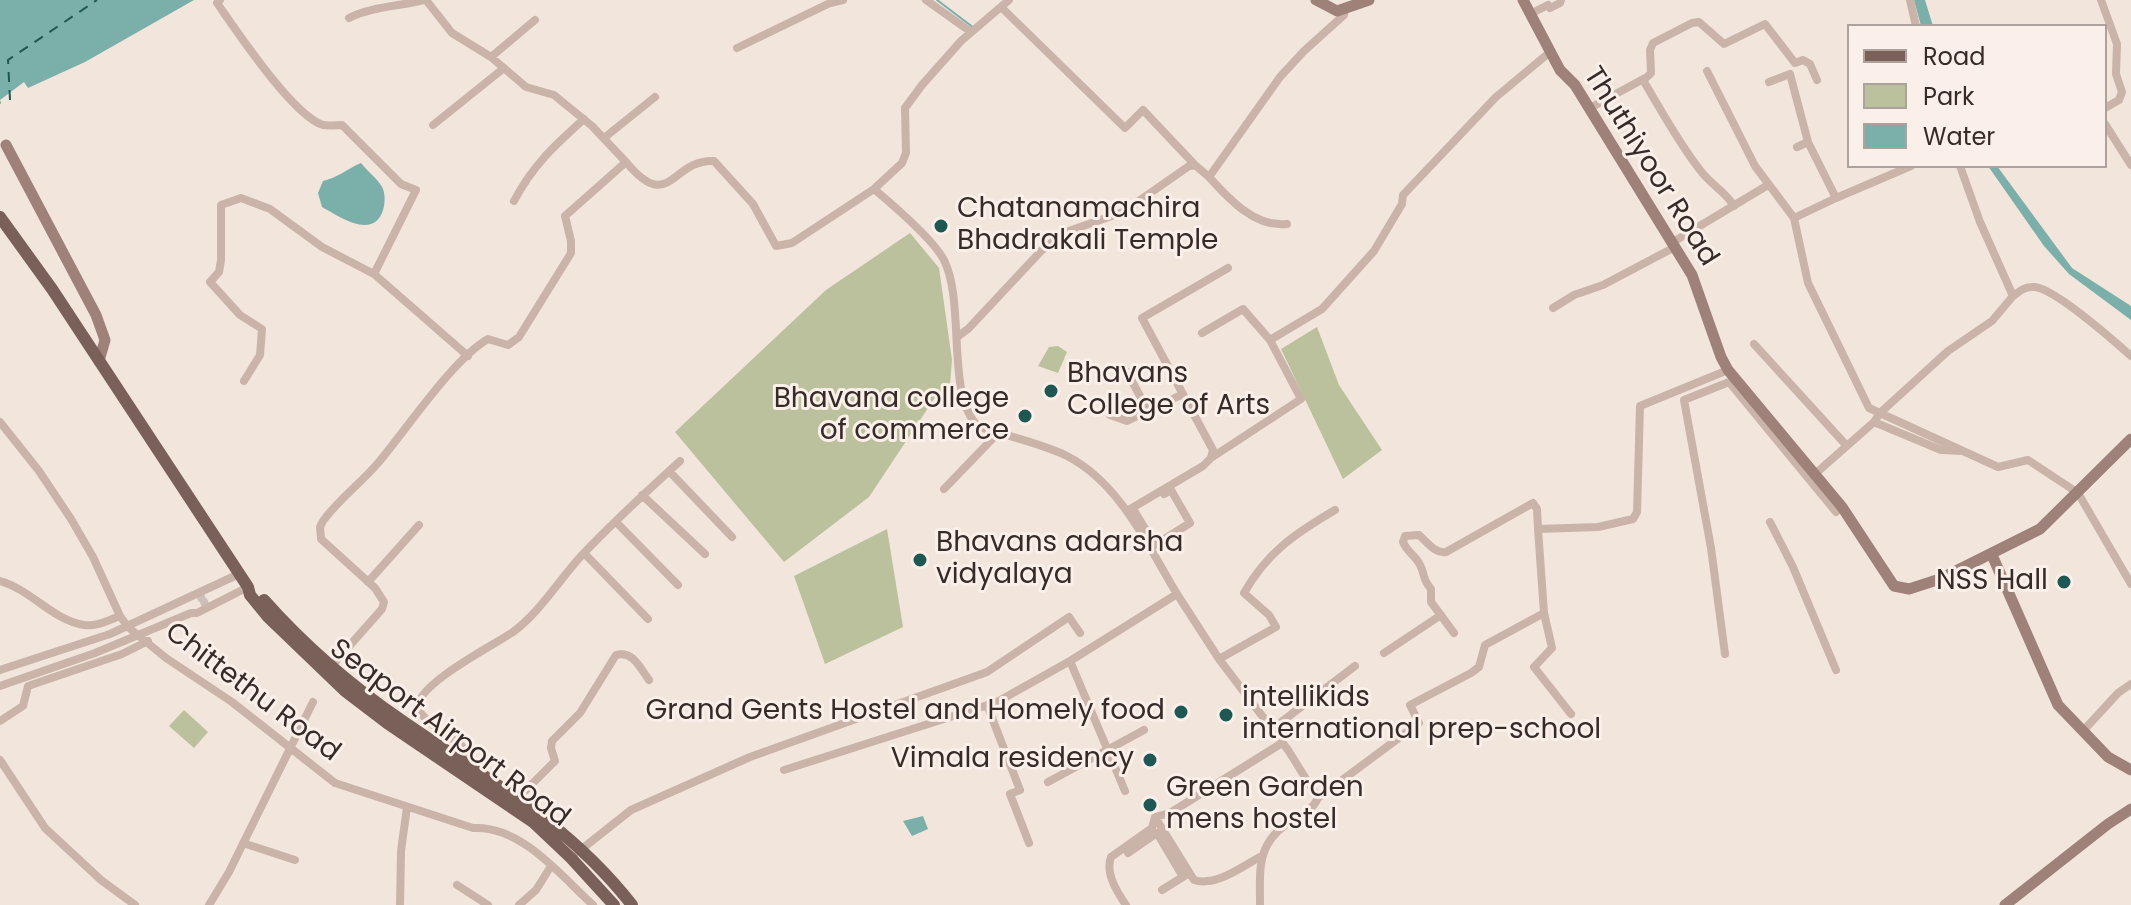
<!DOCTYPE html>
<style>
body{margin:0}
#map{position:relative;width:2131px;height:905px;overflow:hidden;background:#f2e5dc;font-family:Poppins,sans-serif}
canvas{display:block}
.legend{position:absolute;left:1847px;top:24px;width:260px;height:144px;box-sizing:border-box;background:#faefe9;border:2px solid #aca19c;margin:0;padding:10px 14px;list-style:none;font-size:24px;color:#372b28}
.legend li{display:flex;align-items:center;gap:16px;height:40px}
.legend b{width:40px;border:2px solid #aca19c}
</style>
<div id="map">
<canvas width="2131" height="905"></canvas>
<ul class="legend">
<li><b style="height:10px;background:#796059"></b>Road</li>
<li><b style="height:22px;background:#bac19c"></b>Park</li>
<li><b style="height:22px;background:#7bafaa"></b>Water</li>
</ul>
</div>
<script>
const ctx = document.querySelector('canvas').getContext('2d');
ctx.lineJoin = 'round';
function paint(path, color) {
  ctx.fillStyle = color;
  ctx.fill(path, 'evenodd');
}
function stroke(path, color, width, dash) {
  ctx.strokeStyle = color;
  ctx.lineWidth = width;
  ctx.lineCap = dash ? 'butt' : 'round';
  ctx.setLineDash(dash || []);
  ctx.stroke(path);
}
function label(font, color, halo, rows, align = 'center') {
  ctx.font = font + ' Poppins,sans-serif';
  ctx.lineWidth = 6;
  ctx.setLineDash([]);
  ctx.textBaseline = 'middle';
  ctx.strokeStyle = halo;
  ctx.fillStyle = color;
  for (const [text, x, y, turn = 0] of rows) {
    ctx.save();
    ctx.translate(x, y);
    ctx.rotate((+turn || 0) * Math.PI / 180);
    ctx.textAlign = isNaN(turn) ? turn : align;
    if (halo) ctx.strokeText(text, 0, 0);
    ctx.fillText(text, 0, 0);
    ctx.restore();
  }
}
const green = new Path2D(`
 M910 233 939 268 952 360 950 384 934 399 869 497 784 562 675 432 826 290Z
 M1317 327 1339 385 1382 450 1343 479 1281 349Z
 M1058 346 1067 352 1058 373 1038 366 1049 347Z
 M887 529 903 627 825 664 794 576Z
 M184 710 208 732 194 748 169 726Z`);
const water = new Path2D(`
 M0 0H194L85 62 28 88 0 104Z
 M1914 0H1925L1933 26H1921Z
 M361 163C367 171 378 179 382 187 386 194 385 206 382 213 371 239 338 216 322 207L318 193 323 181C337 178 347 169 361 163Z
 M1988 166H1997L2072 268 2131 306V320L2069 274 2044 246Z
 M923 816 928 829 912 836 903 821Z`);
const pier = new Path2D(`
 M24 82 30 91 3 108 0 100Z`);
const stream = new Path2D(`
 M937 0 974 28`);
const ferry = new Path2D(`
 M10 100 8 60 97 0`);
const streetTunnel = new Path2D(`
 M197 598 207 594
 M201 605 210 601`);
const street = new Path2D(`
 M220 0 217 3C236 30 293 116 323 125 329 126 337 125 342 125L401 184 416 190 374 274
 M426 0 452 33 491 57 526 87 554 95 592 126 626 162
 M926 0 971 32
 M1910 0 1916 26
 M2101 0 2117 44 2116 74 2122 92 2119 100 2105 108
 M1001 7 1125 128 1143 110 1195 165
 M1530 14 1548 5 1550 8 1560 3 1561 0
 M349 18C370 7 400 6 424 0
 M737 48 830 3 843 0
 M491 57 535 20
 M1707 71 1755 166 1794 218
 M1643 80C1661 110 1678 142 1700 170 1710 184 1725 191 1734 206
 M1769 82 1790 74 1808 142
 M1590 108 1647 77 1651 73 1650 50 1653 43 1692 23 1699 22 1724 44 1765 24 1795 63 1803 60 1810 64 1817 80
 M2105 124 2131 165
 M433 125 504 68
 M604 138 655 97
 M1797 147 1808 142 1836 198 1794 218 1808 283 1869 408 1998 467 2028 460 2078 493 2131 584
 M1960 166 1980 222 2013 296C2020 291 2025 286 2035 287 2056 290 2113 340 2131 356
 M1209 177C1228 198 1255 228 1287 224
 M1836 198 1911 166
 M514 201C533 165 554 146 584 119
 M1673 242 1768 185
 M1553 308 1574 295 1603 285 1675 247
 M1202 333 1243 309 1270 340
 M957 337 968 329 1042 250 1066 232 1123 212 1189 166 1195 165 1209 177 1280 77 1304 51 1344 15 1345 9
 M1754 344 1846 445
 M1127 372 1148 411
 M244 381 260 355 262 329 240 315 210 282 219 272 221 260V205L241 198 270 209 322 247 374 274 468 356
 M1110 415 1127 421 1183 394
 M0 422 39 471 71 519 93 557 120 616 128 627 166 658 232 702 335 783 473 828C521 825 561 876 593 905
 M1874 422 1941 450 1963 451
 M1211 458 1301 399 1270 340 1322 309 1374 251 1402 204 1403 195 1496 97 1550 52
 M669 471 732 537
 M1815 474 1874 422 1880 413 1948 351 1992 321 2013 296
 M944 489 998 433
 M642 495 705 554
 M1127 511 1203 466 1211 458 1213 450 1142 318 1228 268
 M1135 512 1155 545 1190 523 1171 490 1164 494
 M616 522 678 585
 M1770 522 1793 567 1836 670
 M584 553 648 619
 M0 581C30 589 54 621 84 625 96 627 109 620 120 616
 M368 582 419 525
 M1177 594 1219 659 1288 750 1318 798C1312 811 1302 815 1290 822 1256 843 1260 870 1260 905
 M1544 613 1552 648 1534 667 1571 714
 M1454 633 1431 602V589C1421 577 1426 576 1420 565 1416 556 1407 552 1403 542L1405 536 1419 535C1427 542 1435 554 1446 552L1533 503 1537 509 1538 529
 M1384 653 1441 615
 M1725 654 1711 548 1684 400 1729 382 1836 512 1842 507
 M1219 659 1276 627 1269 615 1244 593C1267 552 1296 533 1335 510
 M1070 661 1125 791
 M0 670 110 634 239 574
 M328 670 382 609 384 602 375 588 321 539 320 527 323 521C338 500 361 483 378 463 406 430 453 359 488 339L508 345 519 337 571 253V241L565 216 626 162C670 215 671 159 714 161L753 204 776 246 792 243 874 189
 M0 686 95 653 191 613H197L248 587
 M987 705 1020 790 1010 794 1029 843
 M0 721 23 706 28 686 122 654 148 641
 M1272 729 1355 666
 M2083 731 2118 693 2131 684
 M0 760 45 828 101 880 135 905
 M460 762 464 756 462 746C452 738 417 717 418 706 419 683 494 645 513 632 540 612 559 580 582 555 613 522 646 492 680 461
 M784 770 997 702 1070 661 1177 594C1148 546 1120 483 1067 456 1040 443 1007 436 979 427 945 397 966 304 944 260 933 239 893 205 874 189L902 163 906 153 905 108 922 85 961 41 1009 0
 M1048 782 1144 730
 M525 791 555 761 551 748 552 741 580 713 616 655C633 650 640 668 649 680
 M1318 798 1419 723 1410 705 1471 673 1479 667 1485 645 1544 613 1538 529 1598 527 1633 519 1637 512 1640 406 1728 370
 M1155 817 1194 880C1216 887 1241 867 1260 857
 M243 843 295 860
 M578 852 631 810 750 757 987 672 1069 617 1080 633
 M1128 853 1157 833 1183 877
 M457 885 488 905
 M1162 890 1186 875
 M209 905 229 872 313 702
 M400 905 401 851 407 807
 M519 905 536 890 551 866
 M1126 905C1117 892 1105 873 1111 857L1152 828 1155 817 1170 813 1282 743`);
const secondary = new Path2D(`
 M1316 0 1337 11 1369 0
 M1523 0 1560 70 1575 85 1692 275 1721 357 1728 370 1842 507 1894 586 1909 589 1940 579 2040 529 2131 439
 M6 145 96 315 105 340 99 361
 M1992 555 2058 705 2108 757 2131 770
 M2005 905 2108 824 2131 809`);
const primary = new Path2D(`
 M0 217 52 289 248 587 250 595 268 617 345 691 387 723 533 822 571 858 614 905
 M264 600C304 645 350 685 401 720 486 779 567 822 632 905`);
const markers = [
 [941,226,8,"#1e5854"],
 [1051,391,8,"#1e5854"],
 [1025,416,8,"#1e5854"],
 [920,560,8,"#1e5854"],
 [2064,582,8,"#1e5854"],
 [1181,712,8,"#1e5854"],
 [1226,715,8,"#1e5854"],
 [1150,760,8,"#1e5854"],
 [1150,805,8,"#1e5854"]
];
const streetNames = [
 ["Thuthiyoor Road",1650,167,58],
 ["Chittethu Road",252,693,37],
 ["Seaport Airport Road",449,734,37]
];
const poiNames = [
 ["Chatanamachira",957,210],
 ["Bhadrakali Temple",957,242],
 ["Bhavans",1067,375],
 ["College of Arts",1067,407],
 ["Bhavana college",1009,400,"right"],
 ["of commerce",1009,432,"right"],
 ["Bhavans adarsha",936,544],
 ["vidyalaya",936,576],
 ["NSS Hall",2048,582,"right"],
 ["intellikids",1242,699],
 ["international prep-school",1242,731],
 ["Grand Gents Hostel and Homely food",1165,712,"right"],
 ["Vimala residency",1134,760,"right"],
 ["Green Garden",1166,789],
 ["mens hostel",1166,821]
];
paint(green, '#bac19c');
paint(water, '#7bafaa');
paint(pier, '#f2e5dc');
stroke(stream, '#7bafaa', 2);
stroke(ferry, '#1e5854', 2, [10, 8]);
stroke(streetTunnel, '#cdc0b8', 8, [8, 4]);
stroke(street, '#cab3a8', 8);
stroke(secondary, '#9e8279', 11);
stroke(primary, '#796059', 12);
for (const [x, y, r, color] of markers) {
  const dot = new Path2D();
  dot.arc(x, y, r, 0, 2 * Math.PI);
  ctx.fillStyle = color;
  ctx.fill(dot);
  stroke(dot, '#faefe9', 3);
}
label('28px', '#372b28', '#faefe9', streetNames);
label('28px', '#372b28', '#faefe9', poiNames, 'left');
</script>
